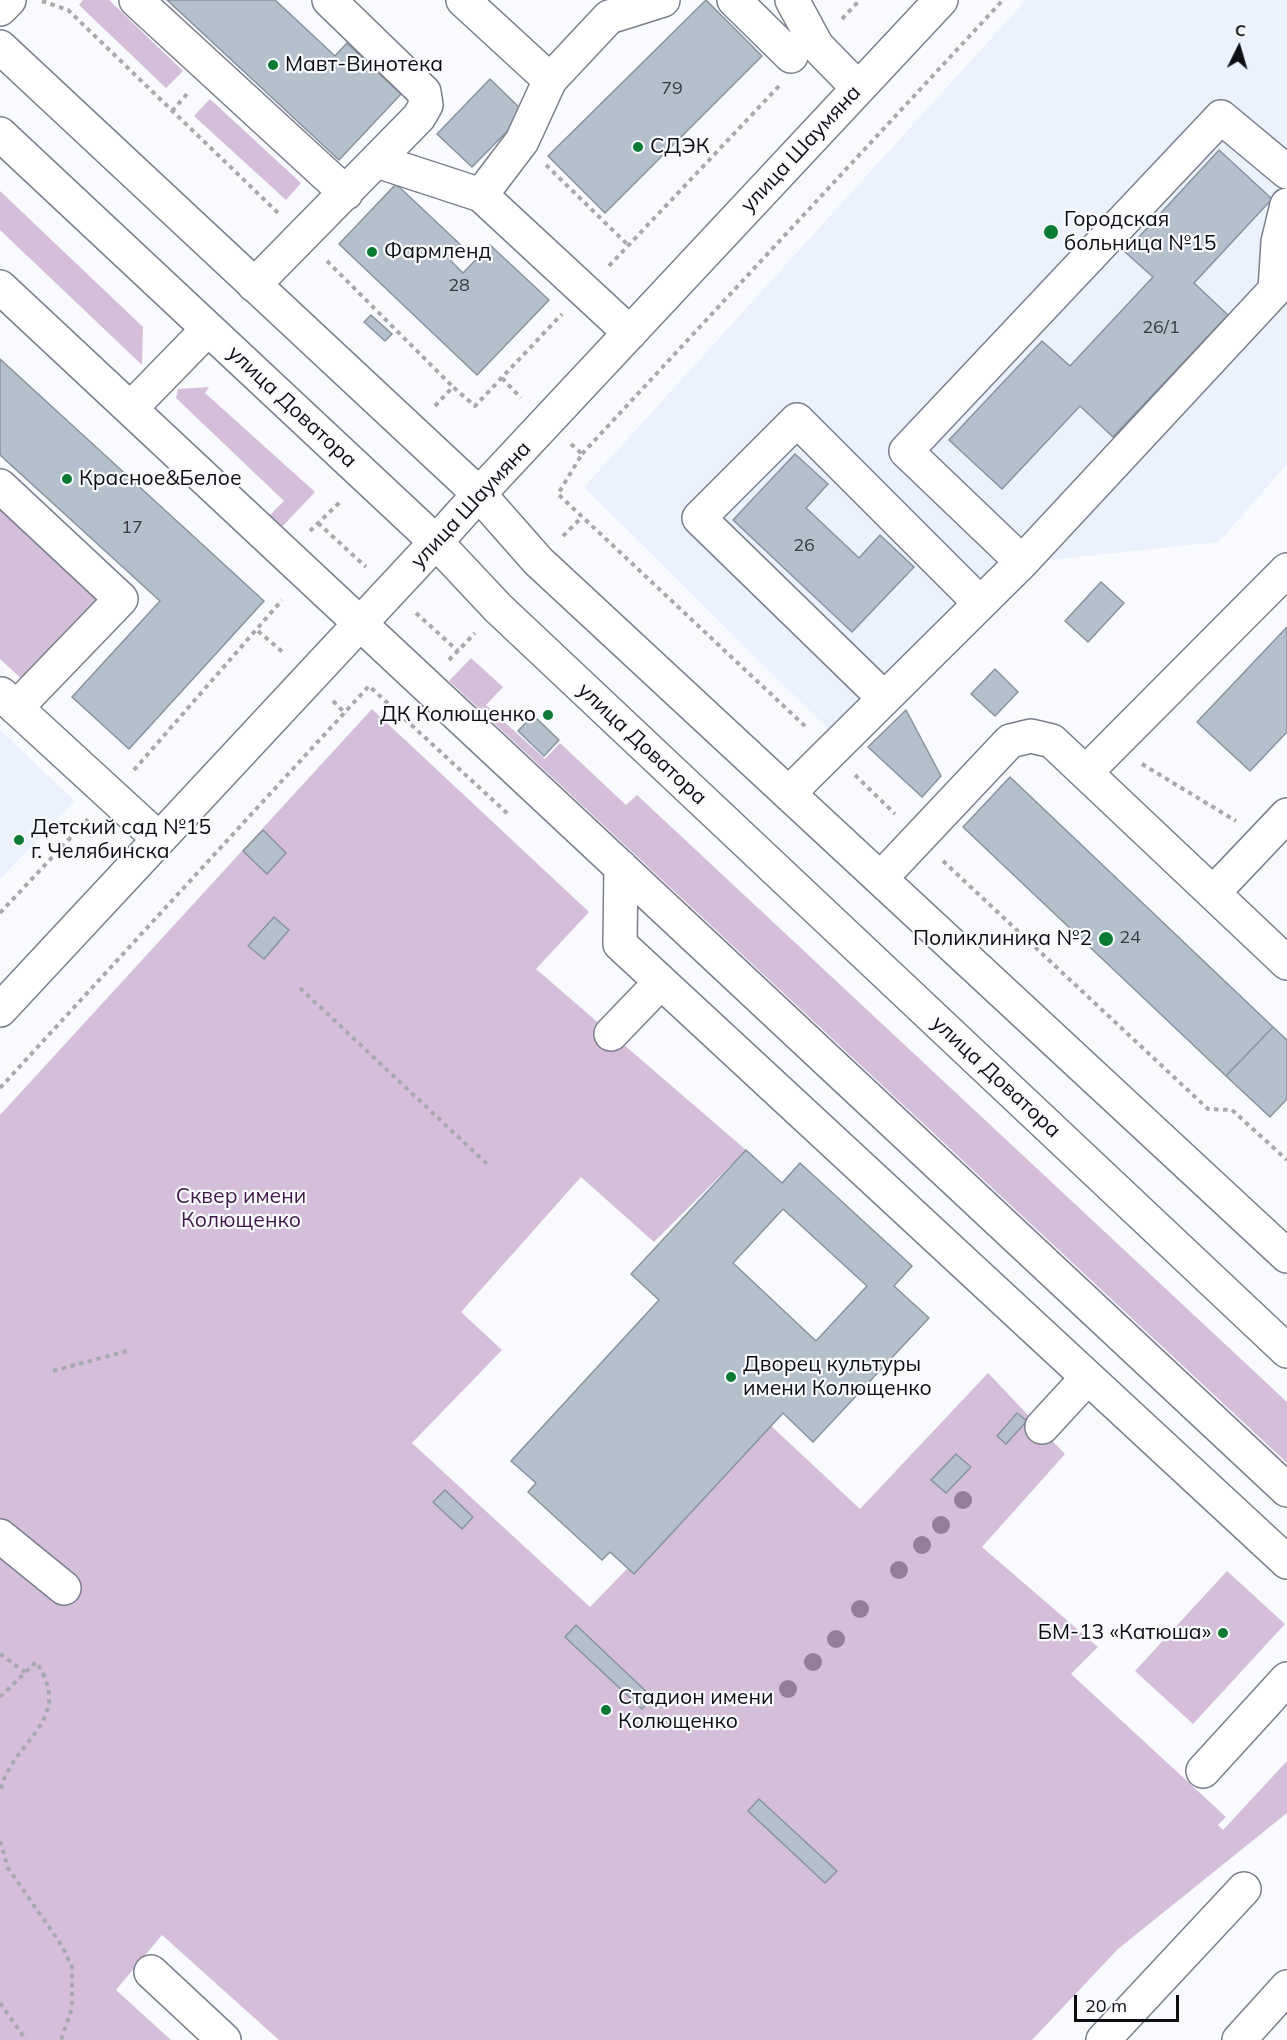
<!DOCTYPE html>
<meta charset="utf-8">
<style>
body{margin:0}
#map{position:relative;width:1287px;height:2040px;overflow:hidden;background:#f9fafe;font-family:Mulish,sans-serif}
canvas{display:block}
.north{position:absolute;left:1209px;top:18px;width:60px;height:60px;-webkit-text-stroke:4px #f9fafe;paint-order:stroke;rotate:5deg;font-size:16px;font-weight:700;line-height:24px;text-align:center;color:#0d0e13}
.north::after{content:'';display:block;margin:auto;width:21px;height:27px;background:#0d0e13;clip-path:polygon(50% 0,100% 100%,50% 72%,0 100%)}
.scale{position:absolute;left:1074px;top:1995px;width:105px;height:27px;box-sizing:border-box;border:3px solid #0d0e13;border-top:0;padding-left:8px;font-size:18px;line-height:21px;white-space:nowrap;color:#0d0e13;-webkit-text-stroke:4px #f9fafe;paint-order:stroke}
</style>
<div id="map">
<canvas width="1287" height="2040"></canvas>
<div class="north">С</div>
<div class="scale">20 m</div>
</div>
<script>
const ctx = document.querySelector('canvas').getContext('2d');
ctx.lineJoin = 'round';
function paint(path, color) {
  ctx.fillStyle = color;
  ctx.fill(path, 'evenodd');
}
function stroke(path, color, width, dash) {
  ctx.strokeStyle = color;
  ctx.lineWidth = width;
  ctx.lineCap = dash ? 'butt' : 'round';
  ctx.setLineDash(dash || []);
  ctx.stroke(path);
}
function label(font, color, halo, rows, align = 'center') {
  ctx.font = font + ' Mulish,sans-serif';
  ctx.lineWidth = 4.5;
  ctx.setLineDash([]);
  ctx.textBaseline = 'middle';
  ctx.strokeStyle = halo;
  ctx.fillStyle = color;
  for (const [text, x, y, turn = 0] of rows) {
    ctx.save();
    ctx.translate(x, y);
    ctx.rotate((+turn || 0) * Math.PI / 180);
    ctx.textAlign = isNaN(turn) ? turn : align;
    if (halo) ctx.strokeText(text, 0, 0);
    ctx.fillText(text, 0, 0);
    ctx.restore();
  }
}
const built = new Path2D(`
 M1026 0H1287V464L1219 542 1049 560 853 754 584 487Z
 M0 730 75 801 0 879Z`);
const green = new Path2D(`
 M83 0H109L183 71 166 88 79 5Z
 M210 99 301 183 286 200 194 116Z
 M0 191 143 327 142 365 0 230Z
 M209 387 205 393 315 492 280 529 267 518 284 501 176 398 178 389Z
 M0 504 103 596 25 682 0 659Z
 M471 658 503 687 486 705 545 759 560 743 626 805 637 795 1287 1402V1463L449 681Z
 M372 709 589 912 536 969 746 1150 654 1242 581 1177 461 1312 502 1350 412 1443 590 1607 768 1423 860 1509 988 1373 1065 1454 982 1547 1098 1647 1071 1674 1226 1817 1218 1825 1223 1830 1287 1761V1813L1118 1949 1032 2040H279L162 1935 116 1990 171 2040H0V1115Z
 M1227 1571 1285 1624 1193 1724 1135 1671Z`);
const building = new Path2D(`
 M167 0H275L335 56 347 43 401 94 339 160Z
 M706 0 762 56 605 213 548 156Z
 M490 79 525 113 472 167 437 134Z
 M1219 150 1272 199 1194 283 1228 315 1113 437 1080 406 1002 489 949 440 1042 341 1070 366 1153 277 1125 252Z
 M396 184 464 248 451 261 463 273 490 245 549 300 477 375 339 244Z
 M371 315 392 334 385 341 364 322Z
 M0 359 264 601 129 749 72 697 160 601 0 455Z
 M795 454 828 484 806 508 859 558 880 535 914 567 852 632 733 520Z
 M1101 582 1124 603 1088 642 1065 621Z
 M1287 627V732L1250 771 1197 722Z
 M995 669 1018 692 995 716 971 694Z
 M906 710 941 776 922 797 868 747Z
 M533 715 559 740 544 756 518 731Z
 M1010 777 1273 1027 1226 1076 963 827Z
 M263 830 286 853 267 874 243 851Z
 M274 917 289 930 264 959 248 946Z
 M1273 1027 1287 1040V1099L1270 1117 1226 1076Z
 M746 1150 782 1183 800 1163 912 1266 894 1286 929 1318 813 1442 783 1413 634 1574 610 1552 602 1560 528 1492 536 1483 511 1461 659 1300 631 1274ZM783 1209 867 1286 816 1341 733 1263Z
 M1017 1413 1027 1421 1006 1444 997 1436Z
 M956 1454 971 1467 946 1493 931 1480Z
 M445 1490 473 1517 462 1529 433 1502Z
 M576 1625 653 1698 642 1709 565 1637Z
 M759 1799 837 1871 825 1883 748 1811Z`);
const path = new Path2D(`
 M42 1 68 10 278 213
 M842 19 860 0
 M172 111 187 94
 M546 165 629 246
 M327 261 453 387
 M609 266 779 86
 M502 378 521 398
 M435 406 453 387 475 406 562 314
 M571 444 582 454 558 494 807 728
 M582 454 1003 0
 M318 523 366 567
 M310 531 341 501
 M563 536 582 517
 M416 613 458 651
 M258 631 285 654
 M449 660 475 633
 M333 701 346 714
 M1142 764 1236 821
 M134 770 282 600
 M855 775 895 814
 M943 861 1208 1109 1232 1110 1287 1160
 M0 913 88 819
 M300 988 487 1164
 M0 1088 369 686 508 814
 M53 1371 127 1351
 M0 1654 25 1672
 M0 1697 36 1662C77 1722 10 1740 0 1793
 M0 1841 8 1868 62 1946 72 1967V2008L61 2040
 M0 2003 26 2040`);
const minor = new Path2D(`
 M136 0 346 193
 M463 0 550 80 609 17 663 0
 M734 0 791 56
 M792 0 817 46 858 88
 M0 9 9 0
 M377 161 481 195 630 333
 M481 195 522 141 550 80
 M254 285 419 117 426 105 424 92 329 0
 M0 287 1287 1490
 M131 408 208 329
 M0 486 121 599 16 708
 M479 494 941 0
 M1022 562 906 451 1221 117 1287 172
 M1 694 159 839
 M884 698 699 518 797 420 980 603
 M1087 771 1287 570
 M789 793 1022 562 1275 290 1278 242 1287 205
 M621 867 620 944 1287 1562
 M881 878 1010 741 1031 736 1052 741 1287 963
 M1213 893 1287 815
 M0 1010 436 542
 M611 1034 661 982
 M1042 1427 1087 1378
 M0 1536 64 1588
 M1203 1771 1287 1679
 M151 1972 224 2040
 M1103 2040 1244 1889
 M1239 2040 1287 1987`);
const major = new Path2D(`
 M0 47 479 494 538 561 1287 1256
 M0 134 436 542 498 608 1287 1351
 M436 542 479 494`);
const trees = [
 [963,1500],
 [941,1525],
 [922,1545],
 [899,1570],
 [860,1609],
 [836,1639],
 [813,1662],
 [788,1689]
];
const markers = [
 [273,65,6,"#077c32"],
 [638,147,6,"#077c32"],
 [1051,232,8,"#077c32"],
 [372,252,6,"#077c32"],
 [67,479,6,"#077c32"],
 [548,715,6,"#077c32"],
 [19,840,6,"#077c32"],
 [1106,939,8,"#077c32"],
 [731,1377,6,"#077c32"],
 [1223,1633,6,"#077c32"],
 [606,1710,6,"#077c32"]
];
const numberNames = [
 ["79",672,89],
 ["28",459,286],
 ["26/1",1161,328],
 ["17",132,528],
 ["26",804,546],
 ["24",1130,938]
];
const poiNames = [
 ["Мавт-Винотека",285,65],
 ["СДЭК",650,147],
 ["Городская",1064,220],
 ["больница №15",1064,244],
 ["Фармленд",384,252],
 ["Красное&Белое",79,479],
 ["ДК Колющенко",536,715,"right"],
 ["Детский сад №15",31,828],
 ["г. Челябинска",31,852],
 ["Поликлиника №2",1092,939,"right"],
 ["Дворец культуры",743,1365],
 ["имени Колющенко",743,1389],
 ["БМ-13 «Катюша»",1211,1633,"right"],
 ["Стадион имени",618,1698],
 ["Колющенко",618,1722]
];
const streetNames = [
 ["улица Шаумяна",801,149,-47],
 ["улица Доватора",292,407,43],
 ["улица Шаумяна",471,505,-47],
 ["улица Доватора",642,744,43],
 ["улица Доватора",996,1077,43]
];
const parkNames = [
 ["Сквер имени",241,1197],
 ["Колющенко",241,1221]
];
paint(built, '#ecf1fe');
paint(green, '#d5beda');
paint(building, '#b4c0cc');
stroke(building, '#88939f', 1.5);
stroke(minor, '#7a7f8d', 36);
stroke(major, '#7a7f8d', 36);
stroke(path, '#a8a9ae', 4, [4.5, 4.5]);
stroke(minor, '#fff', 33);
stroke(major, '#fff', 33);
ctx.fillStyle = '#937d9a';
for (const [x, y] of trees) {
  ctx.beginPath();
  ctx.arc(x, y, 9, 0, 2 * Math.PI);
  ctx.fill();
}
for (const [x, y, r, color] of markers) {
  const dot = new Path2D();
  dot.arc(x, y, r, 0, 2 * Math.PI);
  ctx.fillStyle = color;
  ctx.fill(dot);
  stroke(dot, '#f9fafe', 2);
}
label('18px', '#373a41', null, numberNames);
label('21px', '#0d0e13', '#f9fafe', poiNames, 'left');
label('21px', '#0d0e13', '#f9fafe', streetNames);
label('21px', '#401749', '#f9fafe', parkNames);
</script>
